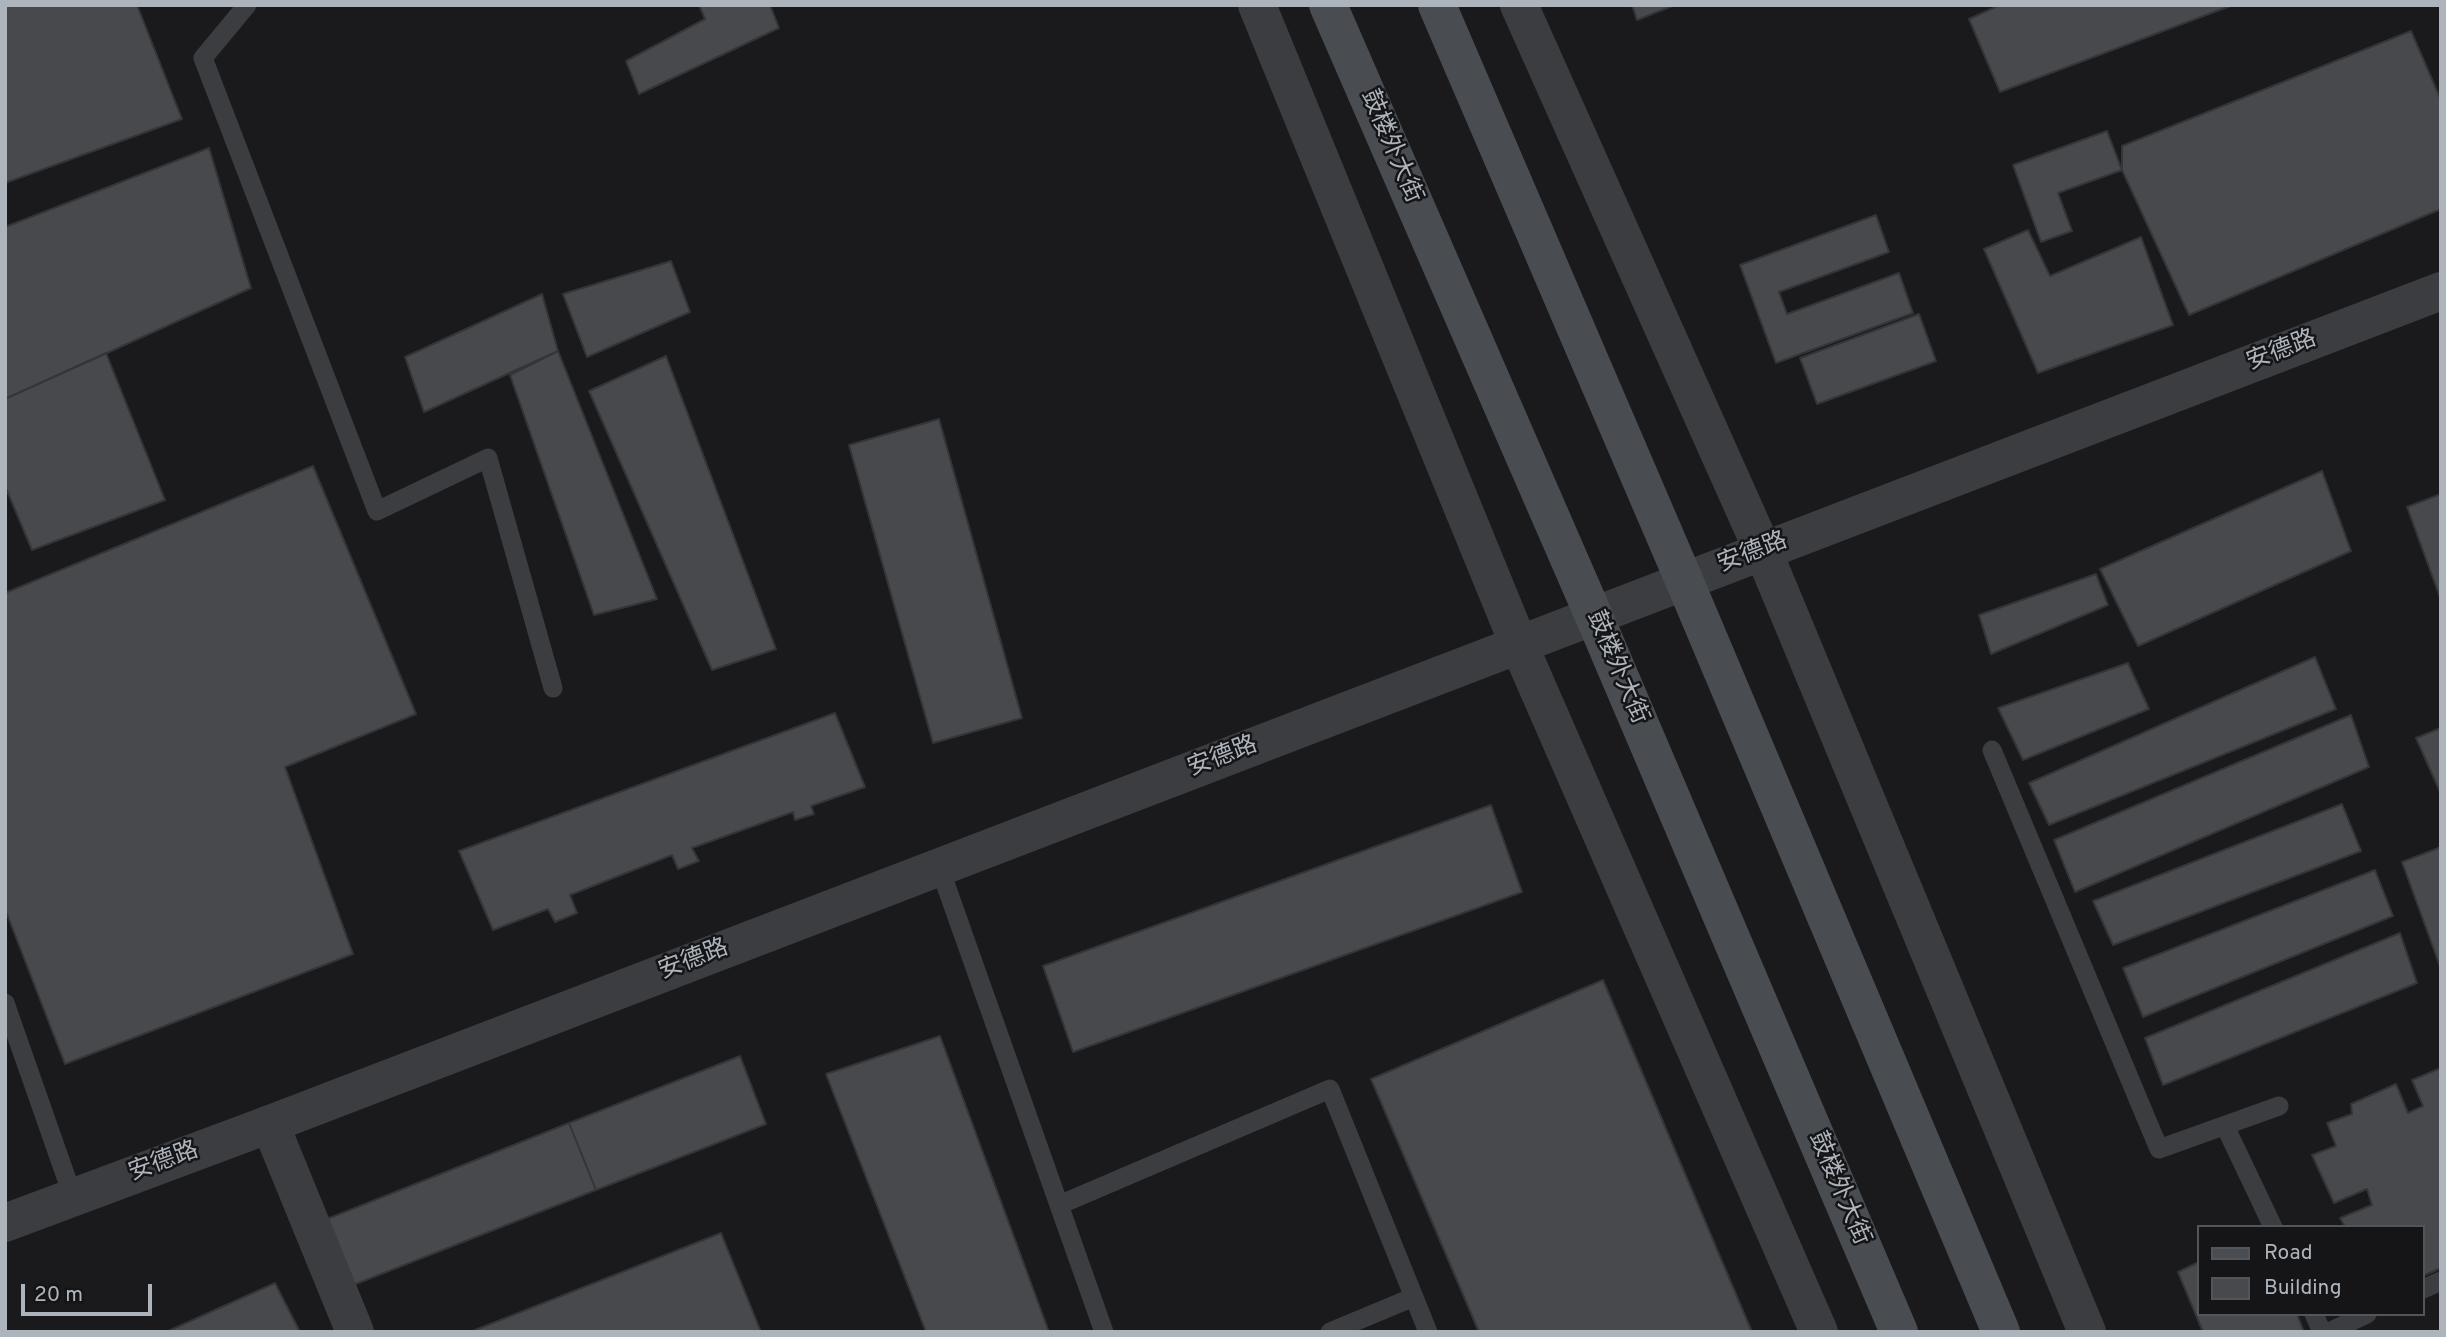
<!DOCTYPE html>
<meta charset="utf-8">
<style>
body{margin:0}
#map{position:relative;width:2446px;height:1337px;overflow:hidden;background:#1a1a1c;font-family:Overpass,sans-serif}
canvas{display:block}
.frame{position:absolute;inset:0;border:7px solid #adb4bc;pointer-events:none}
.legend{position:absolute;left:2197px;top:1225px;width:228px;height:91px;box-sizing:border-box;background:#151517;border:2px solid #525559;margin:0;padding:9px 12px;list-style:none;font-size:21px;color:#adb4bc}
.legend li{display:flex;align-items:center;gap:14px;height:35px}
.legend b{width:35px;border:2px solid #525559}
.scale{position:absolute;left:21px;top:1284px;width:131px;height:32px;box-sizing:border-box;border:4px solid #adb4bc;border-top:0;padding-left:9px;font-size:21px;line-height:24px;white-space:nowrap;color:#adb4bc;-webkit-text-stroke:5px #151517;paint-order:stroke}
</style>
<div id="map">
<canvas width="2446" height="1337"></canvas>
<div class="frame"></div>
<ul class="legend">
<li><b style="height:9px;background:#494d51"></b>Road</li>
<li><b style="height:19px;background:#47494c"></b>Building</li>
</ul>
<div class="scale">20 m</div>
</div>
<script>
const ctx = document.querySelector('canvas').getContext('2d');
ctx.lineJoin = 'round';
function paint(path, color) {
  ctx.fillStyle = color;
  ctx.fill(path, 'evenodd');
}
function stroke(path, color, width, dash) {
  ctx.strokeStyle = color;
  ctx.lineWidth = width;
  ctx.lineCap = dash ? 'butt' : 'round';
  ctx.setLineDash(dash || []);
  ctx.stroke(path);
}
function label(font, color, halo, rows, align = 'center') {
  ctx.font = font + ' Overpass,"Noto Sans SC",sans-serif';
  ctx.lineWidth = 5;
  ctx.setLineDash([]);
  ctx.textBaseline = 'middle';
  ctx.strokeStyle = halo;
  ctx.fillStyle = color;
  for (const [text, x, y, turn = 0] of rows) {
    ctx.save();
    ctx.translate(x, y);
    ctx.rotate((+turn || 0) * Math.PI / 180);
    ctx.textAlign = isNaN(turn) ? turn : align;
    if (halo) ctx.strokeText(text, 0, 0);
    ctx.fillText(text, 0, 0);
    ctx.restore();
  }
}
const building = new Path2D(`
 M5 5H137L182 119 5 183Z
 M699 5H770L779 28 639 94 626 61 705 19Z
 M1632 5H1675L1637 20Z
 M2000 5H2233L2000 92 1969 19Z
 M2411 31 2441 100V209L2189 315 2122 170V146Z
 M2107 131 2122 170 2058 193 2072 231 2041 242 2013 165Z
 M209 148 251 288 5 399V227Z
 M1876 215 1889 252 1779 292 1787 314 1899 273 1913 313 1776 363 1740 265Z
 M2028 230 2050 276 2141 237 2173 325 2038 373 1984 249Z
 M671 261 690 312 587 357 563 294Z
 M542 294 558 351 424 412 405 357Z
 M1919 314 1936 361 1817 404 1800 358Z
 M558 351 657 599 594 615 510 375Z
 M106 353 165 500 32 550 5 486V399Z
 M666 356 776 649 712 670 589 391Z
 M939 419 1022 718 933 743 849 445Z
 M313 466 416 714 285 767 353 954 65 1064 5 909V593Z
 M2322 471 2351 551 2138 646 2100 569Z
 M2441 494V600L2407 507Z
 M2096 574 2108 605 1991 654 1979 615Z
 M2315 657 2336 709 2049 825 2029 783Z
 M2128 663 2149 709 2023 760 1998 708Z
 M835 713 865 787 811 806 814 814 795 820 793 812 692 848 699 861 678 869 672 855 570 895 577 913 555 922 548 909 493 930 459 851Z
 M2351 715 2369 767 2075 892 2054 840Z
 M2441 728V794L2416 738Z
 M2342 804 2361 851 2113 945 2093 901Z
 M1491 805 1522 892 1073 1052 1043 966Z
 M2441 847V969L2402 862Z
 M2375 870 2393 916 2143 1017 2123 968Z
 M2400 933 2417 983 2163 1085 2145 1038Z
 M1603 980 1752 1332H1479L1371 1079Z
 M940 1036 1049 1332H926L826 1074Z
 M740 1056 766 1124 596 1190 569 1123Z
 M2441 1068V1268L2423 1276V1227H2345L2340 1218 2372 1205 2367 1189 2334 1203 2312 1155 2336 1146 2327 1123 2352 1114 2351 1104 2396 1084 2408 1113 2423 1106 2412 1080Z
 M569 1123 596 1190 348 1287 322 1221Z
 M721 1233 761 1332H470Z
 M2199 1262V1314H2297L2304 1332H2203L2178 1272Z
 M275 1283 300 1332H166Z`);
const service = new Path2D(`
 M247 5 203 58 377 511 488 458 553 688
 M1992 750 2159 1149 2279 1106
 M939 866 1104 1332
 M5 1003 73 1197
 M2225 1126 2273 1227
 M1059 1205 1330 1089 1428 1332
 M2423 1289 2441 1281
 M2314 1314 2322 1332
 M1330 1332 1414 1297
 M2329 1332 2367 1314`);
const minor = new Path2D(`
 M270 1124 355 1332`);
const tertiary = new Path2D(`
 M1257 5 1519 645 1819 1332
 M1519 5 1763 551 2087 1332
 M5 1223 270 1124 2441 291`);
const secondary = new Path2D(`
 M1328 5 1593 614 1899 1332
 M1437 5 1684 580 2001 1332`);
const streetNames = [
 ["鼓楼外大街",1390,147,67],
 ["安德路",2282,352,-21],
 ["安德路",1753,554,-21],
 ["鼓楼外大街",1616,668,67],
 ["安德路",1223,758,-21],
 ["安德路",694,961,-21],
 ["安德路",164,1163,-20],
 ["鼓楼外大街",1838,1189,67]
];
paint(building, '#47494c');
stroke(building, '#343538', 2);
stroke(service, '#3b3d41', 19);
stroke(minor, '#3b3d41', 38);
stroke(tertiary, '#3b3d41', 38);
stroke(secondary, '#494d51', 38);
label('24px', '#adb4bc', '#151517', streetNames);
</script>
